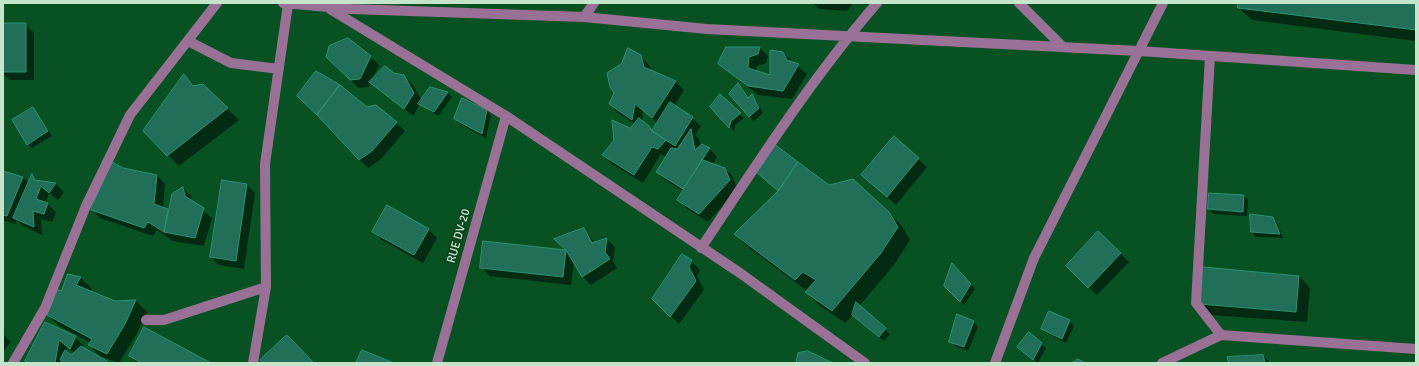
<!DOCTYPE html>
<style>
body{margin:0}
#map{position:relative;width:1419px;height:366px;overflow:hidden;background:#075122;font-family:Signika,sans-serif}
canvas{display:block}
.frame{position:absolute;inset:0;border:4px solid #c5e5ca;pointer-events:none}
</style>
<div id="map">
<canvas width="1419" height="366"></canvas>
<div class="frame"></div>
</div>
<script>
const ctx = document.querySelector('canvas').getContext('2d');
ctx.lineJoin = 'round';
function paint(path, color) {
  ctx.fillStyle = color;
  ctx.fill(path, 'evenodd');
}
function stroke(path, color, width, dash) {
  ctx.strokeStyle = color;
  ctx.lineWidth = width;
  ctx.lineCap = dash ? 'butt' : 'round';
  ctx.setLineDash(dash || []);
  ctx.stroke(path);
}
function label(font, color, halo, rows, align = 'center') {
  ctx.font = font + ' Signika,sans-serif';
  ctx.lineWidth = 3.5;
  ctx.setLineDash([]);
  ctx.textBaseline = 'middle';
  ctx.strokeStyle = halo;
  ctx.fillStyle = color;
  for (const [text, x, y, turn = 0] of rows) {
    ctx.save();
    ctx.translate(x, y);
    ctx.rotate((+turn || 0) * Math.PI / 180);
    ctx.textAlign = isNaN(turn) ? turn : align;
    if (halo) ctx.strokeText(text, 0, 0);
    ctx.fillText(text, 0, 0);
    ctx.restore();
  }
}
const shadow = new Path2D(`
 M813 3H853L847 11 819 9Z
 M1239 3H1416V41L1252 20 1239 8Z
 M3 24H25L34 33V80H10L3 73Z
 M760 48 768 56 766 63 757 66 756 72 771 76 783 53 807 74 792 99 758 95 719 63Z
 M640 56 649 65 651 71 676 82 684 90 674 106 692 118 701 126 695 135 699 139 701 146 709 148 717 157 713 164 725 168 733 177 737 189 708 222 686 208 678 199 683 191 665 180 657 172 666 157 661 154 643 183 612 164 603 155 635 124 618 113 610 104ZM643 111 658 123 653 131 642 121Z
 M370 57 379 65 372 80 394 74 404 76 413 85 422 101 447 92 452 97 438 116 420 104 413 116 371 82 369 87 359 88 335 66Z
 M184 76 195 87 203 85 239 120 179 166 144 131Z
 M738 84 748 98 752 96 756 100 763 113 754 121 730 94Z
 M376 106 405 131 380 160 368 168 359 159 367 108Z
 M711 107 740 114 744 118 735 125 734 131Z
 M33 108 52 136 32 148 28 144Z
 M487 111 491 115 486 138 459 123 455 118Z
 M918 159 927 167 896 205 871 183Z
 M123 169 157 175 165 184 163 208 168 210 173 194 183 188 191 196 192 202 212 218 204 246 173 241 157 230 153 236 100 218 92 210Z
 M756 171 829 186 888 213 902 226 910 240 894 265 859 306 890 334 884 341 853 315 845 323 819 305 806 292 807 291 748 247 735 234 778 191Z
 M3 172 23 177 29 183 32 176 37 181 56 184 64 192 58 200 49 193 46 203 56 212 52 222 41 219 42 235 23 226 17 220 15 224 3 220Z
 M222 181 247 185 255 193 244 269 219 265 211 257Z
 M1210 194 1244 196 1248 200 1247 216 1213 214 1209 209Z
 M1251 215 1272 218 1277 223 1283 238 1256 237 1252 232Z
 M428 229 437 238 423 263 382 240 374 232Z
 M584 229 595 243 607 239 615 247 613 261 617 268 591 285 583 277 574 262 571 285 490 276 481 267 484 242 568 252Z
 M1098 233 1129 262 1097 295 1067 266Z
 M691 261 700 270 697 276 704 290 679 324 654 299Z
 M953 265 975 289 964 305 946 286Z
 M68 275 81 278 92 289 90 292 115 302 136 301 147 312 136 335 119 363 100 356 89 345 91 343 59 326 48 315 62 292Z
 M1299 276 1310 288 1307 322 1212 315 1201 304Z
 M1050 312 1070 321 1074 326 1066 343 1047 333 1042 329Z
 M957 315 974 322 978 327 968 351 955 346 951 341Z
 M46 324 75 337 84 346 82 348 108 363H28L26 360ZM67 347 74 353 71 356 66 352Z
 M3 334 11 342 3 351Z
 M1041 344 1046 348 1038 363 1023 351Z
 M130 355 209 363H137Z
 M1263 356 1270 363H1230Z`);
const building = new Path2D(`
 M1238 3H1416V30L1238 8Z
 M3 23H26V72H3Z
 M348 38 371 56 360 79 350 80 326 57 329 46Z
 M726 47H760L758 54 749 57 748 68 770 75V50L783 52 787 60 799 64 783 91 748 86 718 64Z
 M628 48 641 55 644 67 676 81 652 118 635 104 632 120 609 104 614 93 610 87 607 73 621 64Z
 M385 66 394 73 404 75 414 93 404 109 369 82Z
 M316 71 340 85 317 115 297 96Z
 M184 74 193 86 203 84 228 108 167 156 143 131Z
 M738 83 748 98 752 94 759 108 749 117 729 94Z
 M340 85 367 107 376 105 397 122 372 151 359 160 317 115Z
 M430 87 448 92 434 112 418 104Z
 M720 94 741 113 731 121 729 128 710 107Z
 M462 98 487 110 482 134 454 119Z
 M670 102 693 117 675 146 652 131Z
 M33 107 48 131 27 145 12 120Z
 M639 118 649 126 652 131 666 140 658 149 652 147 634 175 602 155 614 140 612 120 630 128Z
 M691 129 695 150 702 144 710 148 683 189 656 172 671 148 677 149Z
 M894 136 919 158 887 197 861 175Z
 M773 143 798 162 778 191 755 171Z
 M703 160 725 168 730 180 699 214 677 200Z
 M112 162 123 168 157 175 154 204 168 209 164 232 148 222 144 228 91 210Z
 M798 162 829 185 853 179 889 212 898 227 881 253 832 311 805 292 816 280 803 272 795 280 734 234 778 191Z
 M3 171 23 177 7 216 3 215Z
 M32 174 35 180 56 183 49 193 41 186 36 199 48 203 44 214 33 211 34 227 13 218Z
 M222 180 247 184 236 261 210 257Z
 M183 187 185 196 204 208 195 238 164 232 172 194Z
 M1209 193 1244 195 1243 212 1208 209Z
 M387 205 429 229 414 255 372 232Z
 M1250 214 1273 217 1280 234 1251 232Z
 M584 228 592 243 607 238 605 252 610 259 582 277 566 250 554 239Z
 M1098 231 1121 253 1088 288 1066 266Z
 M483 241 566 250 563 277 480 268Z
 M682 254 692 260 689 267 696 281 670 317 652 299Z
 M952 263 971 284 960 302 944 286Z
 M1203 267 1299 276 1296 312 1200 304Z
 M68 274 81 277 76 285 115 301 136 300 125 324 107 354 88 345 92 339 47 315 56 289 61 291Z
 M856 302 886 328 879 337 852 315Z
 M1049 311 1070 320 1062 339 1041 329Z
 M957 314 974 321 964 347 949 342Z
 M45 322 76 336 70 349 59 340 55 363H30L25 361Z
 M144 327 211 363H142L129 356Z
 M1029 332 1042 343 1033 360 1017 347Z
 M287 335 314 363H263L260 360Z
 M81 346 107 361 106 363H62L60 359 65 350 71 355Z
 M362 350 394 363H356Z
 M808 351 833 363H796L798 353Z
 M1263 355 1265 363H1229L1227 357Z
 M1078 359 1085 363H1072Z`);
const minor = new Path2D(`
 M283 3 351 9 584 17 707 29 1139 51 1416 70
 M1019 3 1063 47
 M330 9 506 116 740 273 865 363
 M584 17 594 3
 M188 41 231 63 279 69
 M1210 56 1196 303 1221 335
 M701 248C757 164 811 79 877 3
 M146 320H164L266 287
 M13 363 45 308 86 206 130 115 217 3
 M253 363 266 287 265 164 288 4
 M437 363 506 116
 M995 363 1034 258 1163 3
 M1162 363 1221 335 1416 349`);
const streetNames = [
 ["RUE DV-20",459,236,-74]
];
paint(shadow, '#0007');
paint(building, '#226f59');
stroke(building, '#2e9174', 1);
stroke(minor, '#9a7196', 10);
label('12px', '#c5e5ca', '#104320', streetNames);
</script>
